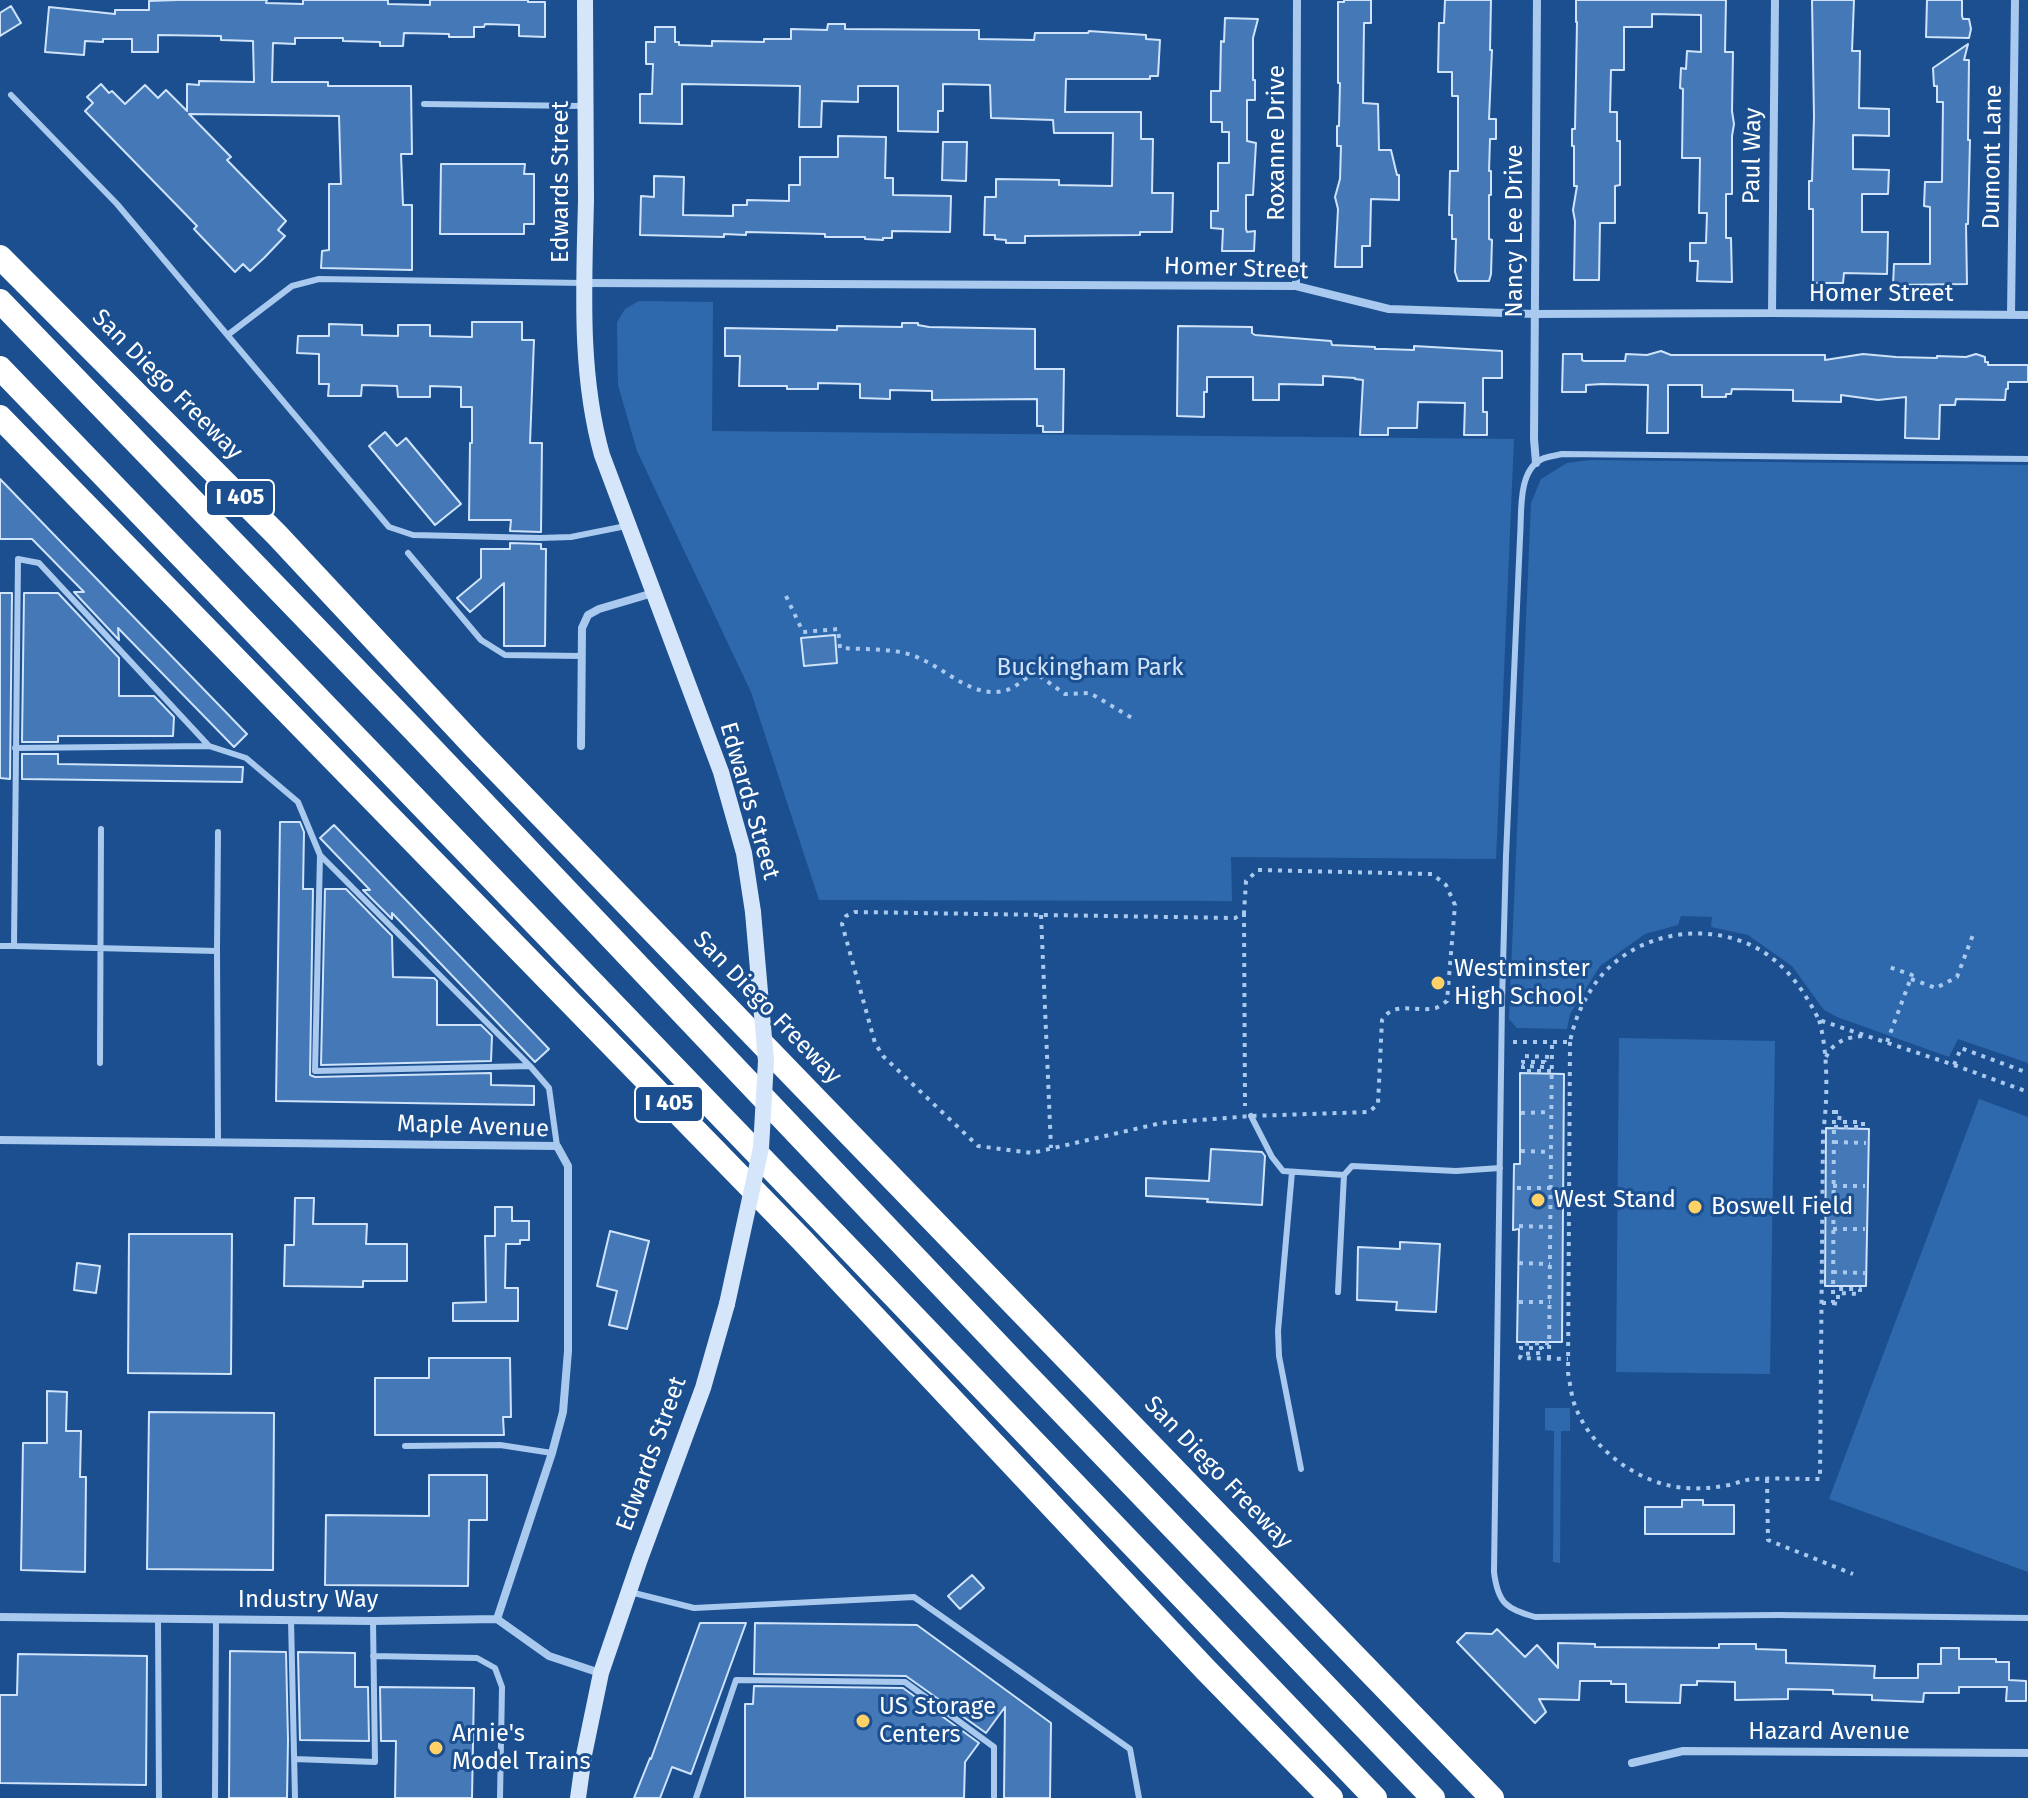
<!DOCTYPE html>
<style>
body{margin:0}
canvas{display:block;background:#1b4f8f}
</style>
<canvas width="2028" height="1798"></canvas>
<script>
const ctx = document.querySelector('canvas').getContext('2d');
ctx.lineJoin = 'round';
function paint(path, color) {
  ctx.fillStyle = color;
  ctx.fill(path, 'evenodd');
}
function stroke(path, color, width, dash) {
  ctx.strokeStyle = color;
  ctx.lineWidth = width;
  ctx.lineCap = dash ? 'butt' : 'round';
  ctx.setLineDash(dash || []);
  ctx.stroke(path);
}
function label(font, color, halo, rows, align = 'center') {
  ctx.font = font + ' "Fira Sans",sans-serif';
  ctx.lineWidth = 6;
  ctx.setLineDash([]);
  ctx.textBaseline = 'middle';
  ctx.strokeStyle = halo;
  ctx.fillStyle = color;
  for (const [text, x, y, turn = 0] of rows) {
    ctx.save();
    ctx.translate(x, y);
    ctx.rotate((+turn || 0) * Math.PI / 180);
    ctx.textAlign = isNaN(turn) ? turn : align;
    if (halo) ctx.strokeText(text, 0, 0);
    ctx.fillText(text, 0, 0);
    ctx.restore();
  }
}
const green = new Path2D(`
 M639 301 713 302 712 431 1514 439 1496 859 1231 857 1232 901 819 900 751 692 637 451 618 385 617 322 625 309Z
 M1589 460 2028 465V1063L1958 1039 1949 1057 1837 1017 1824 1010 1792 966 1748 935 1711 927 1712 917 1681 916 1678 925 1645 934 1600 966 1570 1014 1567 1029 1517 1028 1509 1019 1531 503 1541 479 1567 463Z
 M1619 1038 1775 1041 1770 1374 1616 1372Z
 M1979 1099 2028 1117V1572L1829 1499Z
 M1545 1408H1570V1431H1561L1560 1563 1553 1562 1554 1431 1545 1430Z`);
const building = new Path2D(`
 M178 0H267L266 3 303 4V0H388V4L430 5V0H528V2H545V37L519 36V25L485 24 484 27H474V37H449V34L404 33 403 46H380V42L343 41V38H295V44L273 43 272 82H328V86H411L412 154H401L403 205H412V270L321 268 322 251 329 250V184H341L339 116 189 114 231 157 227 160 286 221 278 230 285 236 264 258 250 271 243 264 235 272 194 229 197 226 85 111 93 103 87 97 101 84 109 93 112 91 125 104 145 85 158 98 166 90 187 111V84L199 85V81L254 82 253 41 221 40V36L158 35V52H132V39H103V42L85 41 84 55 45 52 49 7 115 14V10H149V1Z
 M1344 0H1371V23H1364L1363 103 1378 104 1379 150H1391L1397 175H1399V200L1371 199 1370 246H1362V267H1335L1338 209 1335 197 1340 179 1341 146H1337V126H1339L1340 83H1338V2H1344Z
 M1445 0H1491L1490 50H1492L1489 119H1496V139H1490L1489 171H1491V195H1489V239L1492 240 1491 274 1489 281H1458L1455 272 1456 239H1452V215H1449L1450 171H1458V96H1452V72H1438L1439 23H1444Z
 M1576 0H1726L1725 52H1733L1732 111 1734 124 1732 136V194H1726V238H1731L1732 282 1697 281 1698 261H1690V243H1706L1707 213H1699L1700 158H1682L1683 89 1680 88 1681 68 1686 69 1687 51 1701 52V15L1652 14V27H1624V70H1611L1610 112H1617V141H1620V185L1615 186V223H1600L1599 280H1574L1575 221 1573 210 1577 186H1574V146H1572V129H1575L1577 22H1576Z
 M1812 0H1854L1852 51H1860L1859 108 1889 109V136L1853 135V169L1889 170 1888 194H1862V232H1888L1887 274 1844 273 1843 283H1813V209H1809V181H1812L1814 117Z
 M1927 0H1962V16L1963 19H1969L1971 29 1969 38 1926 37Z
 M11 6 21 23 0 36V13Z
 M1225 18 1258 19 1253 38V80H1255V100H1247V141L1256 143 1253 195H1246V229L1247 232 1255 231 1254 251H1222L1223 229 1211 228V211H1218V163H1229V132H1222V122H1211V91H1220L1221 41 1224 42Z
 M828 24H845V29L979 30V39L1034 40 1035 33H1088L1089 31 1146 35V39L1160 40 1158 76H1150V79H1066L1065 112H1141V139H1153L1152 193H1173L1172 232H1140V235L1025 236V243H1006V240L995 239V235H984L985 197H996V179L1059 180V185L1112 186 1113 133H1054L1053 120 991 118 990 85 943 84V111H938V132L898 131V86H858V102L822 101 821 127H799L800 86 682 84V124L640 123V94H652L653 64H646V42H655V27H675V42H679V45L712 46V41L764 42V39H791V29L827 30Z
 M1968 44 1964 60H1969L1968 140H1970L1968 224H1966L1967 284 1893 285 1894 264H1930V207L1924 206 1925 182H1942L1943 102H1937V86H1934L1933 68Z
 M838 136 886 137 885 178H893V195L951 196 950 232 892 231V238H883V240L865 239V237H825V234L788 233 746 232V235L724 234V237L640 235 641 196 654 197V176L684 177 683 215 733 216V205H747V200L789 201V185H800V157H838Z
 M943 142H967L966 181 942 180Z
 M441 164H525L524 174H534V224H524V234H440Z
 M472 322H522V340H534L530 443H542L541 532 510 531 511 520H469L470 443H472V407H461V387L430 386V397H398L397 386 362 385 361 396H328L329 384H319V354L297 353 298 336H329V324L362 325V335L398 336V325H430V336L472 337Z
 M902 323H918V325L929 327 1035 329V369H1064L1063 432H1043V426H1037V399L932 400V391L890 390V399L860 398V384L818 383V389H787V386H739L740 356H725V328L837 330V326L902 327Z
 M1178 326 1252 327V333L1255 335 1331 341 1332 345 1375 347V349H1384L1414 350V346L1502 351V378H1483V412H1487V435H1464L1465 403 1418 402 1417 428H1388V435H1360L1363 380 1355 379V378L1323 376V385L1279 384V400H1253V377H1207V392H1204V417L1177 416Z
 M1661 351 1671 355H1825V360L1863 354 1896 357 1937 358V356L1966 357 1976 354 1985 357V362H1988V365H2028V382H2008V389H2006L2005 400 1956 399 1955 405H1940L1939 439 1905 438 1906 397 1878 400 1841 395V402L1793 401V390L1732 389 1731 394H1726V397H1702V385H1668V433H1647L1648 385 1602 384 1586 385V392H1562L1563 354H1582V360L1584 361H1625L1626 354 1647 355Z
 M385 432 397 446 406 438 461 504 435 525 369 446Z
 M0 479 247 734 234 747 118 628 119 640 74 592H84L32 539H0Z
 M510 543 541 544V549H546L545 646H504V583L470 612 457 598 481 578V549H510Z
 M0 593H12L10 779 0 778Z
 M24 593H58L119 658V696H154L174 717 173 736H58V742H22Z
 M835 635 837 663 804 666 801 638Z
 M22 754H58V764L243 767 242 782 22 779Z
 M280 822H300L304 832 303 889H313L310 1075 315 1077 491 1073V1085L534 1086V1105L276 1101Z
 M334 825 549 1049 535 1062 392 913V919L363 890H370L320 838Z
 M325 889H346L392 936 393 977 434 978 437 981V1025H481L492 1036 491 1061 321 1065Z
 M1520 1073 1564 1074 1562 1342H1517L1519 1229 1513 1230 1514 1164H1520Z
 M1826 1128 1869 1129 1866 1286H1825Z
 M1211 1149 1262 1152 1265 1156 1262 1205 1207 1202 1208 1199 1146 1196V1178L1209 1181Z
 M295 1198H314L313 1224H367L366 1244H407V1281H363V1287L284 1286 285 1245H294Z
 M495 1207H512V1221H529V1240H520V1244H506L505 1288H518V1321H453V1303L486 1302 485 1236H495Z
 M610 1231 649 1241 627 1329 609 1325 617 1291 597 1286Z
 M129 1234H232L231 1374 128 1373Z
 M1400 1242 1440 1244 1436 1312 1396 1310 1397 1302 1357 1300 1358 1247 1400 1249Z
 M77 1263 100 1266 96 1293 74 1290Z
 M429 1358H510L511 1417H503L504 1435H375V1378H429Z
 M47 1391 67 1392 66 1431H81L80 1477H86L85 1572 21 1570 23 1443H47Z
 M149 1412 274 1413 273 1570 147 1569Z
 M429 1475H487V1520H469L468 1586 325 1585 326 1515 429 1516Z
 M1682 1500H1703V1505H1734V1534H1645V1507H1682Z
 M972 1575 984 1588 960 1609 948 1596Z
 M700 1623H746L691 1774 672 1767 660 1798H634L650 1758 651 1759Z
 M755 1623 917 1625 1051 1723 1050 1798H1004L1005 1707 986 1733 906 1676 754 1674Z
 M1497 1629 1525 1657 1537 1645 1558 1668V1643L1595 1644V1647L1719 1648V1644H1756V1649L1786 1650V1663L1875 1666 1874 1678H1918V1664H1941V1648H1959V1659H1996V1662H2009V1680L2026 1681V1701H2006L2007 1687H1959V1693H1924L1923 1702 1872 1700V1695L1833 1694V1690L1788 1689V1699L1735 1700V1682L1697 1681V1685H1681L1680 1703 1626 1702V1684H1611V1681H1580L1579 1700 1539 1699 1546 1712 1535 1723 1457 1642 1466 1633 1492 1634Z
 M230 1651 286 1652 288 1740 287 1798H229Z
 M298 1652 355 1653V1687H368L369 1741 300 1740Z
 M18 1654 147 1656 146 1785 0 1783V1695H17Z
 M754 1686 903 1688 979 1743 965 1762 964 1798H745V1704H753Z
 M380 1687 474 1688 472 1798H395L396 1741H381Z`);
const path = new Path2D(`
 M786 596 803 632 838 629 840 648C866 650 897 647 921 659 949 671 974 700 1007 690 1016 687 1026 678 1034 672L1065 694 1090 693 1132 718
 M1258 870 1432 874 1446 885 1455 905 1447 1001C1444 1003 1440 1006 1436 1008 1417 1013 1394 1000 1382 1020L1378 1104 1369 1112 1251 1116 1161 1123 1032 1153 978 1146 883 1056 875 1043 842 924 846 916 855 912 1235 918 1244 913 1246 881Z
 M1244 913 1245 1106
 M1041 915 1051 1148
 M1911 979 1936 988 1957 977 1974 932
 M1513 1042H1570C1574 1020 1584 999 1597 981 1636 930 1713 919 1765 953 1790 970 1806 994 1819 1020L1954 1065 1961 1048 2028 1073
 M1570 1042 1568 1373C1570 1383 1571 1393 1574 1403 1589 1448 1639 1485 1686 1488 1700 1489 1714 1488 1729 1485 1737 1483 1744 1480 1753 1479 1775 1478 1798 1479 1820 1479L1823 1132C1828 1101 1828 1050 1819 1020
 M1887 1042 1912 975 1889 967
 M1826 1057C1834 1041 1847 1037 1864 1036
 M1954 1065 2028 1092
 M1551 1071H1523V1066L1545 1067V1062H1523V1056L1552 1057
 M1521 1113 1550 1112
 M1834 1127H1863V1122H1839L1840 1112H1834
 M1834 1142 1866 1143
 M1521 1151 1550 1152
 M1833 1186H1865
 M1517 1188H1551
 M1519 1226 1550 1227
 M1833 1229H1865
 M1519 1263 1550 1264
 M1833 1272 1865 1273
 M1519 1302H1550
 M1822 1303H1833L1834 1112H1825
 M1833 1303 1838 1304V1293L1860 1294V1289H1833
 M1549 1343 1521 1344V1348H1542V1353L1521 1354 1520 1358 1568 1359
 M1549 1359 1552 1042
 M1767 1479 1768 1540 1853 1574`);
const lane = new Path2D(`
 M11 95 117 204 389 527 413 535 540 538 571 537 626 526
 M424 104 582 106
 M229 334 292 286 319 279 584 283
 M2028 459 1562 454C1555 456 1548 456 1542 459 1517 471 1522 514 1520 538L1506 856 1502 1002 1494 1572C1498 1604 1506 1608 1535 1617L1778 1615 2028 1618
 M408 553 481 640 505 655 582 656
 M209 746 246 758 298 802 320 855 530 1066 549 1088 557 1146
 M320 855 315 1071 530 1066
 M0 946H14L18 559 39 563 209 746 15 748
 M14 946 217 951 218 1142
 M217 951 218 832
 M100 1063 101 829
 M1251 1116 1272 1157 1283 1171 1344 1175
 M1292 1172 1278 1331 1279 1356 1301 1469
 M1338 1292 1344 1175 1352 1166 1456 1171 1500 1168
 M405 1446 500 1445 552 1453
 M630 1592 694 1608 914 1597 1130 1749 1139 1798
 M158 1619 159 1798
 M291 1620 295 1798
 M373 1656 477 1658 495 1668 502 1687 500 1798
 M294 1759 375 1762 373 1621
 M215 1798 216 1619
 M696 1798 736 1680 905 1682 994 1747V1798`);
const street = new Path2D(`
 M584 283 1296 286 1389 309 1534 314 1772 313 2028 315
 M1296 286 1297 0
 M1772 313 1775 0
 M2011 315 2015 0
 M1536 463 1534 439 1537 0
 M581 746 582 628 588 615 599 609 653 593
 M0 1140 557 1146 568 1166V1351L563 1412 552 1453 497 1619
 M0 1617 373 1621 497 1619 549 1656 600 1673
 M1632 1763 1683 1751 2028 1753`);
const secondary = new Path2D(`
 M585 0C585 67 586 134 586 201 584 286 579 373 602 455L721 772 744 853 753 912
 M578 1798 584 1755 601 1673 640 1559 703 1388 727 1304`);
const highway = new Path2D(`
 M0 257 277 535 473 745 1492 1798
 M0 301 414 730 1019 1367 1433 1798
 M0 368 851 1251 1375 1798
 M0 417 801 1239 1205 1669 1331 1798`);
const secondaryBridge = new Path2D(`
 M727 1304 761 1148 766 1061 753 912`);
const markers = [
 [1438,983,8,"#ffd166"],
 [1538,1200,8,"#ffd166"],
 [1695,1207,8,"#ffd166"],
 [863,1721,8,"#ffd166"],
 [436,1748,8,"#ffd166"]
];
const shields = [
 [240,498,68],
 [669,1104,68]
];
const shieldNames = [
 ["I 405",240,498],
 ["I 405",669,1104]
];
const streetNames = [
 ["Roxanne Drive",1277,143,-90],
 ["Paul Way",1753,156,-89],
 ["Dumont Lane",1993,157,-89],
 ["Edwards Street",561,182,-90],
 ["Nancy Lee Drive",1515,231,-90],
 ["Homer Street",1236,269,2],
 ["Homer Street",1881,294],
 ["San Diego Freeway",167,385,45],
 ["Edwards Street",749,801,74],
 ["San Diego Freeway",767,1008,46],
 ["Maple Avenue",473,1127,2],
 ["Edwards Street",652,1454,-70],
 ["San Diego Freeway",1218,1473,46],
 ["Industry Way",308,1600],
 ["Hazard Avenue",1829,1732]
];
const parkNames = [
 ["Buckingham Park",1090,668]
];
const poiNames = [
 ["Westminster",1454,969],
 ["High School",1454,997],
 ["West Stand",1554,1200],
 ["Boswell Field",1711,1207],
 ["US Storage",879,1707],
 ["Centers",879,1735],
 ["Arnie's",452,1734],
 ["Model Trains",452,1762]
];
paint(green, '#2e69ad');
paint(building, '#4478b7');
stroke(building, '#cfe3fa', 2);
stroke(path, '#a9c9ee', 4, [4, 6]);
stroke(lane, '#a9c9ee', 6);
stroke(street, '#a9c9ee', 8);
stroke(secondary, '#d6e6fa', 16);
stroke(highway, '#fff', 24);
stroke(secondaryBridge, '#d6e6fa', 16);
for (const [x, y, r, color] of markers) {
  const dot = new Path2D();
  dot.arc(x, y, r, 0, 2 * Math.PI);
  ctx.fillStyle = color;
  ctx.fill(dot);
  stroke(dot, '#1b4f8f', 3);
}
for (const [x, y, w] of shields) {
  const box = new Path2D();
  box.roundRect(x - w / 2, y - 18, w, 36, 6);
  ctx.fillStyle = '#1b4f8f';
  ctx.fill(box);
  stroke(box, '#fff', 2);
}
label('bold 22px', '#fff', null, shieldNames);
label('24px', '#fff', '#1b4f8f', streetNames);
label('24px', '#cfe3fa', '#1b4f8f', parkNames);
label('24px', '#fff', '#1b4f8f', poiNames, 'left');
</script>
